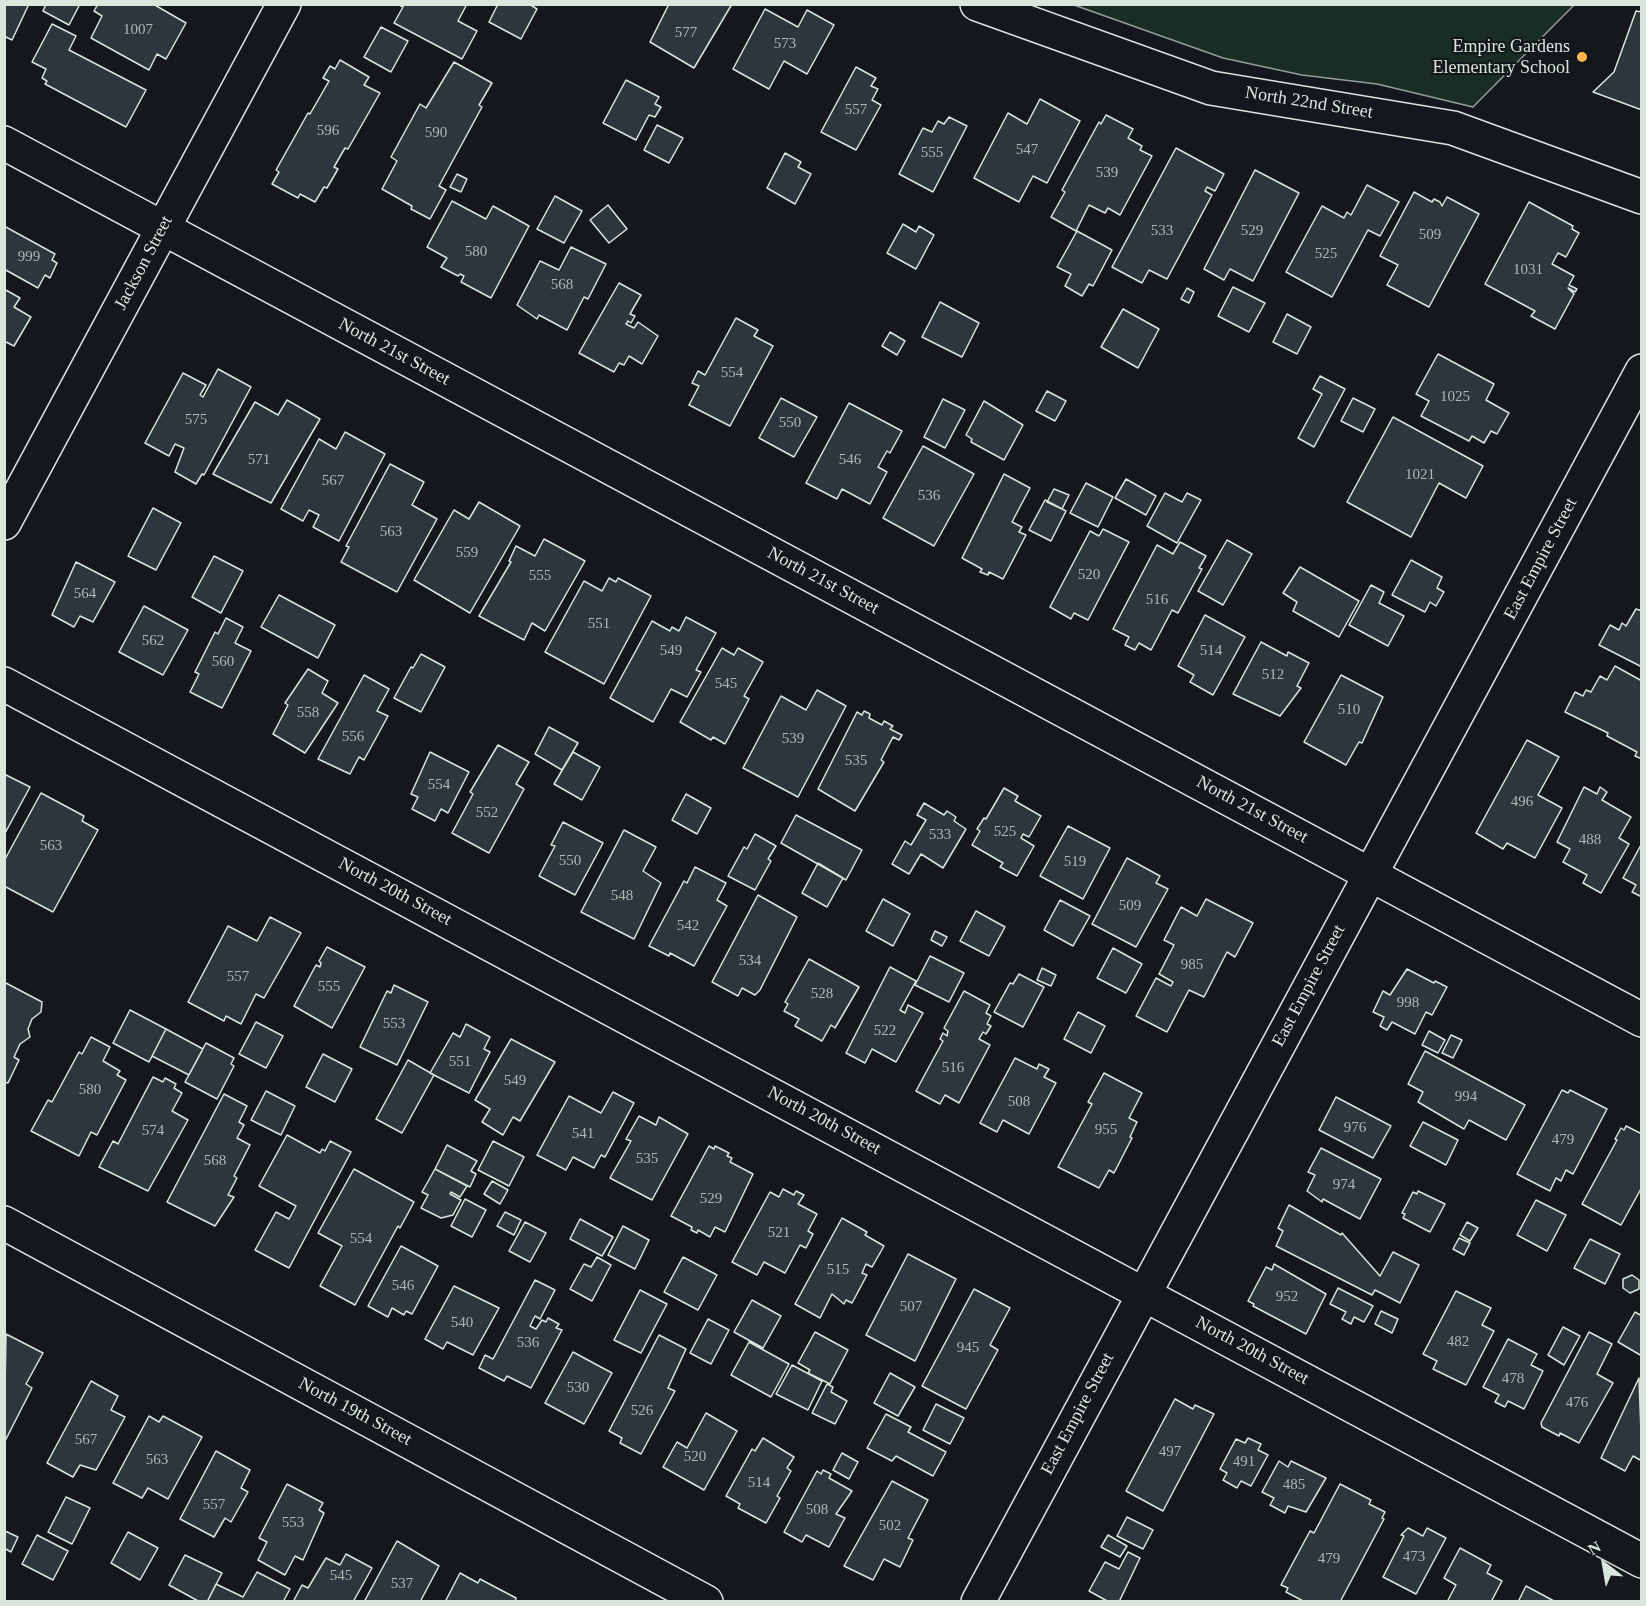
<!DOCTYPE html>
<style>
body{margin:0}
#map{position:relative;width:1646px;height:1606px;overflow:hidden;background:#14181c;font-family:Georgia,serif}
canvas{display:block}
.frame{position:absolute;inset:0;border:6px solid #d8e6dc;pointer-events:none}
.north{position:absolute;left:1574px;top:1534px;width:60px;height:60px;-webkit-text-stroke:4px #14181c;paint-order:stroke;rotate:329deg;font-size:16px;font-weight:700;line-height:24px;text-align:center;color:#d8e6dc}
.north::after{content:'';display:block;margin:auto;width:21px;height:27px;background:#d8e6dc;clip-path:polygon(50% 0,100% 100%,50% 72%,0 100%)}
</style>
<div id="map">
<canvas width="1646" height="1606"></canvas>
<div class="frame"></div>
<div class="north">N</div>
</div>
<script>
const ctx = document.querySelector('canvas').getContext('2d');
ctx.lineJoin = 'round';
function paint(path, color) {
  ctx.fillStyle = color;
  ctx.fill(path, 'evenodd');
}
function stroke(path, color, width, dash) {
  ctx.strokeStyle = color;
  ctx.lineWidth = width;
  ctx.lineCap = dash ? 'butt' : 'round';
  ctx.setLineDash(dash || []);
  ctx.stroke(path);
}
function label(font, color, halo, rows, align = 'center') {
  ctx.font = font + ' Georgia,serif';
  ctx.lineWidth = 4.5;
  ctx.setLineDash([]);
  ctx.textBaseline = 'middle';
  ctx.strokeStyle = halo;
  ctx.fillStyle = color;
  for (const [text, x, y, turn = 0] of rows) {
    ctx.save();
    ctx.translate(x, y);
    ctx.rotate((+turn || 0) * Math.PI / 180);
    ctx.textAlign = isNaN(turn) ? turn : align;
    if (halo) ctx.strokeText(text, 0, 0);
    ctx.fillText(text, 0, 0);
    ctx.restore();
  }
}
const green = new Path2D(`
 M1074 5H1574L1473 107 1377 84 1302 75 1223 58Z`);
const building = new Path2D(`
 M4 4H29L12 40 4 36Z
 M46 4H80L69 25 43 11Z
 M98 4H153L186 23 166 59 157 54 149 70 91 38 102 16 94 11Z
 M397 4H467L458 21 477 31 462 59 394 23 403 7Z
 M498 4H529L537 9 521 39 489 22Z
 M669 4H732L694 68 650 42Z
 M765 9 798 27 807 10 834 25 807 74 784 61 769 89 733 69Z
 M1636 11 1642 12V110L1593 92 1614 72Z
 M52 24 76 36 69 50 146 90 126 127 45 84 47 81 42 78 46 69 32 62Z
 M381 27 408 41 391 72 364 57Z
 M340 60 369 77 364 85 380 93 348 149 345 148 334 167 338 169 327 188 324 187 315 202 300 194 298 198 272 184 279 172 276 170 308 113 310 114 329 81 323 78 330 66 335 69Z
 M454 62 492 83 479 105 482 107 439 186 446 190 430 219 411 209 412 206 382 189 397 161 391 157 420 104 426 108Z
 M856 67 876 78 871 86 878 89 872 100 881 105 856 150 821 132Z
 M626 80 659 97 655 104 661 107 655 117 649 115 636 140 603 123Z
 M1040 99 1080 121 1047 183 1033 176 1019 202 974 178 1008 113 1027 124Z
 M1106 115 1133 129 1128 138 1142 146 1140 150 1152 156 1120 215 1108 208 1105 213 1089 205 1076 231 1051 217 1065 192 1062 190 1099 122 1101 124Z
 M949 117 967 126 933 192 899 174 923 128 932 132 938 121 944 124Z
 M657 125 683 138 669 163 644 150Z
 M1176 148 1224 174 1215 191 1207 187 1205 191 1212 195 1167 279 1149 270 1142 283 1112 267Z
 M785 153 801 162 798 167 811 174 795 204 767 188Z
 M1255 170 1299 193 1253 281 1230 269 1224 280 1204 269Z
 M457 174 467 179 461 192 450 187Z
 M1367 185 1399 202 1380 236 1368 230 1332 297 1286 272 1322 206 1344 218 1347 212 1351 215Z
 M1414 192 1432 202 1434 199 1440 202 1442 206 1447 197 1479 214 1429 307 1387 285 1398 265 1380 256Z
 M555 196 582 211 564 243 537 229Z
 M452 201 486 219 493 206 529 226 491 298 461 282 464 276 460 274 458 276 441 267 447 258 427 247Z
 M1529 202 1573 226 1572 229 1579 233 1566 257 1558 253 1552 264 1574 276 1569 285 1577 289 1575 292 1568 288 1574 294 1555 329 1531 316 1535 311 1485 284Z
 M608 205 627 229 609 243 590 220Z
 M903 224 916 232 919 226 934 235 916 269 887 253Z
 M4 226 55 254 52 260 57 263 50 278 45 275 38 288 4 269Z
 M1077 231 1112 250 1093 286 1089 284 1082 296 1065 286 1071 274 1057 267Z
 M571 247 606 264 588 299 584 297 567 330 539 315 537 319 517 305 540 261 559 270Z
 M619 283 641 295 630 314 635 316 631 323 628 321 626 324 634 328 638 322 658 336 642 364 629 356 624 365 619 363 614 372 579 353Z
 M1233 287 1265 303 1249 332 1218 316Z
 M1187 288 1194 292 1189 303 1181 299Z
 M4 289 20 298 14 307 31 317 14 346 4 341Z
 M940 302 979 323 962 357 922 337Z
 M1123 309 1159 329 1138 368 1101 347Z
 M1287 314 1311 327 1297 354 1273 342Z
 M736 318 758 330 754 336 773 346 730 426 689 405 699 386 692 383 698 371 705 375Z
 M890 332 905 341 897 355 882 346Z
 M1438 354 1494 384 1486 400 1509 413 1497 434 1491 431 1484 443 1472 436 1469 441 1421 416 1429 401 1416 394Z
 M218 369 251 387 204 475 202 474 196 484 175 472 184 448 175 444 169 456 145 443 183 373 206 385 200 395 203 397Z
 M1320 376 1345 389 1314 447 1298 438 1322 394 1313 389Z
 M1047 391 1066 401 1055 421 1036 411Z
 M781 398 817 417 794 457 759 438Z
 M1353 398 1375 409 1363 432 1341 421Z
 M943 399 965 410 945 448 924 437Z
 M287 400 320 419 271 503 213 474 255 402 278 415Z
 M984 401 1023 425 1004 460 971 442 972 439 966 435Z
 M849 403 902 431 890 453 887 451 878 467 887 472 870 504 842 489 837 499 806 483Z
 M1393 417 1483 466 1466 498 1439 483 1411 537 1347 502Z
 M345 432 385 454 339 541 313 527 319 515 309 510 303 521 281 509 319 439 336 449Z
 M923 446 974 474 934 546 883 518Z
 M390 464 424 482 412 505 437 519 397 592 341 562 349 547 346 546Z
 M1004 474 1030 488 1012 522 1022 527 1019 532 1026 535 1003 579 989 572 988 575 980 572 982 569 962 558Z
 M1126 479 1156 496 1146 515 1115 498Z
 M1086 483 1113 497 1098 527 1070 513Z
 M1054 489 1069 495 1062 509 1047 502Z
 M1165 493 1182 502 1187 493 1201 500 1177 543 1147 526Z
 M1045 500 1066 511 1051 541 1029 530Z
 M479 502 520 526 470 613 414 580 454 510 469 519Z
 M153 508 181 523 156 570 128 556Z
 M1103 529 1129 542 1088 620 1074 613 1071 619 1050 607 1090 531 1099 536Z
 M544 539 585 561 545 631 532 623 524 640 479 616 511 562 509 561 516 546 535 556Z
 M1227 540 1252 554 1223 605 1198 591Z
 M1180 542 1206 556 1199 568 1202 569 1178 613 1172 610 1151 650 1139 643 1135 650 1125 645 1129 637 1113 629 1157 545 1173 554Z
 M214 556 243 571 221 613 192 597Z
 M1411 560 1442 577 1437 588 1444 592 1436 606 1430 602 1425 612 1392 595Z
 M76 562 115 582 93 622 80 616 74 627 52 615Z
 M1300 567 1359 601 1339 637 1293 611 1297 602 1283 593Z
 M609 578 616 582 618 578 651 596 604 684 545 652 584 581 602 591Z
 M1371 585 1384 592 1379 603 1404 616 1388 646 1349 625Z
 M279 595 335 625 318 658 261 627Z
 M144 606 188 630 163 675 119 652Z
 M1636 609 1642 611V667L1599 645 1610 625 1619 630 1622 623 1626 626Z
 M1205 615 1245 637 1213 695 1190 682 1194 675 1178 666Z
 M686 617 716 633 696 670 701 672 687 697 671 689 653 722 610 698 652 621 670 631 672 627 679 631Z
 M226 618 243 627 235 643 251 651 222 708 190 692 199 674 195 672 215 632 218 634Z
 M1261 642 1287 656 1288 652 1309 663 1297 686 1301 688 1280 716 1233 694Z
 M722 648 734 655 738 648 763 662 744 696 749 699 725 744 713 737 711 740 680 722Z
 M421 654 445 667 421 712 394 698 411 667 413 668Z
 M1615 666 1642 681V759L1635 756 1637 752 1607 736 1608 733 1565 712 1575 692 1583 696 1586 690 1591 692 1600 676 1607 680Z
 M308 669 328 681 322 693 338 703 305 753 273 734 288 705 285 703Z
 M364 675 389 689 377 711 388 716 364 760 359 757 350 774 318 759Z
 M1341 675 1383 697 1362 743 1359 742 1346 765 1304 742Z
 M817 690 846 706 798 797 743 768 781 696 806 710Z
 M864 711 870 714 869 718 882 725 884 721 893 726 890 729 902 735 899 740 893 737 881 760 884 762 855 811 818 789 857 712 862 715Z
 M549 727 578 743 562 770 535 754Z
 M1527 740 1559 757 1538 795 1562 808 1535 858 1507 843 1503 849 1476 833Z
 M498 745 529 762 516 784 524 789 489 853 452 833 473 794 470 792Z
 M430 752 469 772 448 813 441 809 435 821 412 809 418 797 411 794Z
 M573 752 600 767 582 800 554 784Z
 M4 774 30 787 4 835Z
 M1584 787 1597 794 1600 787 1607 792 1602 800 1631 817 1619 838 1629 844 1601 893 1583 883 1587 875 1563 862 1570 849 1557 842Z
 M1004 788 1018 796 1015 801 1041 816 1029 837 1023 834 1021 838 1034 846 1017 876 1000 867 1003 863 972 845 980 831 977 829 984 818 986 819Z
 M41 793 84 816 82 821 98 830 53 912 4 886V861Z
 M686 794 711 808 697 834 672 820Z
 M924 803 944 815 947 811 956 817 954 821 966 829 943 868 921 854 909 874 892 864 905 841 911 845 926 820 917 815Z
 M796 815 862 850 846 880 781 843Z
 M563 822 603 843 575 895 539 876 555 846 551 845Z
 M1068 826 1110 848 1083 899 1040 876Z
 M624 830 656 847 643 871 661 883 634 939 581 912Z
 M755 834 776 846 768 859 771 861 755 890 728 876 744 847 747 849Z
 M1642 843V897L1632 892 1636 885 1623 878Z
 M1127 858 1160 876 1156 883 1168 889 1136 947 1092 924Z
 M818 863 843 878 827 907 802 893Z
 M695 867 726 883 717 900 727 906 694 966 670 953 669 956 649 946 684 881 687 883Z
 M758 895 797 917 760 990 755 995 742 988 738 996 712 982Z
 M883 899 910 914 893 946 866 931Z
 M1206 899 1253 923 1235 957 1227 952 1204 997 1189 990 1167 1032 1136 1016 1156 978 1171 986 1173 982 1159 974 1174 945 1164 940 1181 907 1197 916Z
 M1060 900 1090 916 1073 946 1044 930Z
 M976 911 1005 927 989 956 960 941Z
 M270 917 301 933 264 998 256 994 241 1024 226 1016 224 1021 188 1002 228 926 257 941Z
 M935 931 947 937 942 946 931 940Z
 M327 947 365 967 332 1028 294 1006 316 965 320 967 321 963 319 961Z
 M1113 948 1142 964 1126 993 1097 978Z
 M930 956 964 973 949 1002 915 985Z
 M809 959 859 987 835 1028 831 1025 822 1041 795 1026 799 1019 784 1011 788 1004 785 1002Z
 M890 967 916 981 900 1010 905 1013 908 1005 923 1013 896 1062 872 1049 865 1063 846 1053Z
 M1042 968 1056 975 1051 986 1037 980Z
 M1407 969 1434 983 1435 981 1447 987 1432 1015 1426 1012 1415 1034 1392 1022 1387 1030 1380 1026 1384 1017 1373 1012 1383 991 1390 995Z
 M1019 974 1044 987 1023 1027 994 1012 1010 983 1013 984Z
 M4 982 42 1002 41 1012 32 1019 28 1029 30 1037 20 1044 14 1057 19 1060 8 1083 4 1082Z
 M394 985 428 1002 397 1065 360 1047 387 991 391 993Z
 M964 991 990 1005 986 1013 991 1016 987 1024 991 1026 986 1034 983 1032 979 1039 990 1045 959 1103 945 1095 940 1104 916 1091 943 1041 940 1039 943 1033 947 1036 948 1031 944 1028Z
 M130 1010 166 1029 149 1062 113 1043Z
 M1078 1012 1105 1026 1091 1053 1064 1039Z
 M256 1022 283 1036 266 1068 239 1054Z
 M466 1024 490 1037 484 1049 490 1052 469 1093 430 1073 453 1033 460 1037Z
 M166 1029 203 1049 189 1075 152 1056Z
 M1429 1031 1445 1040 1438 1053 1422 1045Z
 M1451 1035 1462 1040 1453 1058 1442 1053Z
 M91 1037 110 1047 103 1061 120 1071 117 1075 126 1080 97 1135 91 1132 79 1156 31 1131 48 1100 52 1102 79 1052 82 1054Z
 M511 1039 555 1062 520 1121 513 1117 503 1135 482 1122 490 1109 475 1100Z
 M206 1043 234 1058 231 1064 234 1066 217 1099 185 1082Z
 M1425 1051 1525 1105 1506 1140 1469 1120 1464 1129 1418 1102 1423 1092 1408 1084Z
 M323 1054 352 1069 335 1102 306 1087Z
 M1015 1058 1037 1069 1039 1064 1049 1069 1044 1077 1056 1083 1029 1134 1003 1120 997 1132 980 1123Z
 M408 1060 434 1075 402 1133 376 1119Z
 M1104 1073 1142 1093 1129 1118 1137 1122 1130 1137 1132 1138 1114 1173 1109 1170 1099 1188 1058 1167 1092 1104 1088 1102Z
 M153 1077 163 1082 165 1078 176 1084 174 1088 182 1093 172 1111 188 1120 148 1191 99 1167 113 1141 118 1144Z
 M1562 1090 1568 1093 1570 1090 1607 1109 1573 1174 1566 1170 1561 1181 1556 1178 1550 1191 1517 1174Z
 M266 1091 295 1106 281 1135 251 1120Z
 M613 1092 634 1103 605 1157 601 1155 594 1168 573 1157 566 1170 537 1155 569 1096 601 1113Z
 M224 1094 247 1106 239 1122 244 1125 237 1138 250 1145 234 1176 237 1178 228 1195 234 1197 215 1226 167 1202Z
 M1336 1097 1391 1126 1373 1158 1319 1130Z
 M639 1116 656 1125 659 1117 688 1134 652 1200 610 1178 631 1141 626 1139Z
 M1423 1122 1458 1140 1446 1165 1410 1146Z
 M1626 1126 1642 1134V1187L1621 1225 1582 1204 1617 1140 1615 1139 1621 1128 1624 1130Z
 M287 1135 320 1153 322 1149 325 1151 330 1141 351 1152 289 1268 255 1250 276 1212 289 1219 296 1206 259 1186Z
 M493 1141 524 1157 509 1186 478 1170Z
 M447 1145 477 1161 471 1171 476 1174 470 1187 435 1169Z
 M709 1146 714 1149 715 1146 729 1153 727 1156 732 1158 730 1162 753 1174 725 1232 715 1227 710 1237 698 1230 697 1233 691 1230 692 1227 671 1216Z
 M1321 1148 1381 1179 1360 1219 1323 1199 1322 1202 1307 1191 1315 1175 1308 1172Z
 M354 1169 414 1202 400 1228 398 1226 355 1305 320 1286 342 1246 318 1233Z
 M435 1169 467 1186 460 1197 451 1192 450 1194 461 1200 453 1215 441 1218 421 1208 428 1195 422 1192Z
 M492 1181 508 1190 500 1204 484 1194Z
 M783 1189 794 1195 796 1191 804 1195 798 1204 817 1214 808 1231 813 1234 806 1248 800 1245 785 1273 764 1262 757 1275 732 1262 770 1192 779 1197Z
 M1418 1191 1445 1204 1430 1232 1403 1218 1405 1214 1402 1213 1413 1192 1417 1194Z
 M465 1199 486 1210 472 1237 451 1226Z
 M1536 1200 1566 1215 1547 1251 1517 1235Z
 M1289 1205 1341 1235 1342 1233 1380 1276 1393 1252 1419 1265 1400 1303 1375 1290 1372 1295 1276 1246 1283 1231 1278 1228Z
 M505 1212 521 1220 514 1235 497 1226Z
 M842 1218 867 1232 865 1235 884 1246 872 1267 866 1264 862 1273 867 1275 852 1303 846 1300 844 1304 832 1294 820 1318 795 1304Z
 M580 1219 613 1237 602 1256 570 1239Z
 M525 1222 546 1233 530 1262 509 1251Z
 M1467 1222 1478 1228 1470 1241 1460 1235Z
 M623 1226 649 1240 635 1269 608 1255Z
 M1459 1238 1470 1243 1464 1255 1453 1249Z
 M1590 1239 1620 1254 1605 1284 1574 1268Z
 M401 1246 438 1266 412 1314 406 1311 404 1315 392 1308 388 1317 368 1306Z
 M908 1254 956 1279 915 1361 866 1335Z
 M597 1257 611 1265 592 1301 570 1289 584 1264 591 1267Z
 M683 1257 717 1275 698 1310 664 1292Z
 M1274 1264 1326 1294 1306 1334 1253 1306 1254 1304 1248 1301 1266 1267 1272 1270Z
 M1632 1275 1639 1280V1289L1630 1293 1623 1288V1279Z
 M535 1280 555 1290 540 1319 535 1316 530 1326 536 1329 542 1320 546 1322 548 1318 559 1324 556 1328 562 1330 531 1388 507 1376 504 1381 479 1368 485 1355 493 1359Z
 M454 1286 499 1308 473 1355 447 1342 443 1349 425 1339Z
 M1338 1288 1373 1306 1364 1322 1354 1317 1351 1324 1342 1319 1346 1312 1330 1304Z
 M974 1289 1010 1308 990 1345 998 1350 966 1409 922 1386Z
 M640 1290 667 1304 641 1353 614 1340Z
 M1456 1291 1491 1308 1482 1325 1494 1331 1466 1385 1433 1369 1437 1361 1423 1354Z
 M752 1300 781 1316 763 1348 734 1332Z
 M1381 1311 1398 1319 1392 1333 1375 1324Z
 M1635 1312 1642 1316V1356L1618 1342Z
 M708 1319 729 1330 711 1364 690 1353Z
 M1563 1327 1580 1336 1564 1365 1548 1355Z
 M815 1332 848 1350 830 1384 808 1373 810 1370 798 1363Z
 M1589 1332 1612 1344 1597 1374 1613 1383 1579 1443 1560 1433 1559 1436 1542 1427 1541 1423Z
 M6 1334 43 1353 26 1384 32 1388 4 1443Z
 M659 1335 686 1349 668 1388 675 1391 641 1454 620 1443 622 1438 609 1431Z
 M1508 1339 1537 1354 1531 1365 1543 1371 1524 1409 1508 1401 1505 1407 1495 1402 1499 1395 1483 1387Z
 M749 1342 789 1364 771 1397 731 1375Z
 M573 1352 612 1373 584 1424 545 1403Z
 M792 1365 822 1381 808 1410 776 1394Z
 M890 1373 915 1387 898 1416 874 1403Z
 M1639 1378 1642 1461 1633 1456 1625 1471 1601 1458Z
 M91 1381 118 1396 111 1410 125 1417 96 1470 80 1465 73 1477 47 1463Z
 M827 1384 833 1387 831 1392 847 1401 835 1424 812 1413Z
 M1175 1399 1193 1409 1195 1405 1214 1414 1163 1511 1126 1491Z
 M936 1404 964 1418 950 1444 923 1430Z
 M706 1413 737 1431 704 1490 663 1467 677 1442 687 1448Z
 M886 1414 911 1427 908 1432 946 1452 933 1476 896 1456 892 1461 867 1448Z
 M149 1416 159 1422 163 1416 202 1437 168 1499 148 1488 142 1498 113 1483Z
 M763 1438 794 1457 787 1468 791 1471 777 1496 780 1498 766 1523 738 1508 740 1504 726 1496 752 1449 755 1451Z
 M1248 1438 1261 1444 1258 1450 1268 1455 1251 1486 1241 1481 1237 1488 1223 1480 1227 1473 1220 1469 1236 1439 1245 1443Z
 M216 1451 250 1470 241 1488 248 1492 231 1522 225 1518 214 1537 180 1519Z
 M842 1453 858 1462 849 1479 833 1470Z
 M1279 1461 1288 1467 1291 1461 1326 1478 1306 1512 1288 1506 1285 1513 1270 1505 1274 1498 1262 1492Z
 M823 1470 831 1474 829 1478 852 1491 836 1514 845 1518 829 1547 806 1535 802 1542 784 1532 817 1471 821 1474Z
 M892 1481 928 1500 908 1538 913 1540 900 1567 884 1559 873 1580 844 1566Z
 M287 1484 323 1503 319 1510 324 1513 303 1560 295 1556 285 1575 258 1560 267 1542 259 1538Z
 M1340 1484 1371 1500 1369 1504 1385 1512 1382 1518 1384 1519 1340 1602H1305L1286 1592 1288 1588 1281 1585 1310 1531 1314 1533Z
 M66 1497 90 1508 72 1544 48 1532Z
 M1127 1517 1153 1530 1143 1549 1117 1536Z
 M1408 1528 1423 1536 1427 1528 1446 1538 1416 1594 1383 1577 1404 1536 1401 1535Z
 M5 1531 18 1537 11 1552 4 1548Z
 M128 1532 158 1548 140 1580 111 1563Z
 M37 1535 68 1551 53 1580 22 1564Z
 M1108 1535 1127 1546 1120 1557 1101 1547Z
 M397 1541 439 1566 420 1602H364Z
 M1460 1548 1491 1565 1487 1573 1502 1581 1491 1602H1447L1456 1585 1444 1578Z
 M1128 1552 1140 1558 1119 1602H1109L1089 1591 1105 1562 1119 1569Z
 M346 1554 372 1568 353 1602H293L302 1585 308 1588 326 1558 340 1565Z
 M185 1555 222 1573 207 1602H200L169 1585Z
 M257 1572 290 1589 283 1602H207L216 1584 243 1597Z
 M460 1573 478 1583 480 1579 516 1598 515 1602H445Z
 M1526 1586 1554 1601 1553 1602H1518Z`);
const minor = new Path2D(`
 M977 4 1211 88 1453 128 1642 197
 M4 143 1642 1020
 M4 523 284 4
 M4 684 1642 1561
 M4 1223 706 1602
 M978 1602 1642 371`);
const markers = [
 [1582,57,6,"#ffb74d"]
];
const numberNames = [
 ["1007",138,30],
 ["577",686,33],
 ["573",785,44],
 ["557",856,110],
 ["596",328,131],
 ["590",436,133],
 ["547",1027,150],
 ["555",932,153],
 ["539",1107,173],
 ["533",1162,231],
 ["529",1252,231],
 ["509",1430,235],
 ["580",476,252],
 ["525",1326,254],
 ["999",29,257],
 ["1031",1528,270],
 ["568",562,285],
 ["554",732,373],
 ["1025",1455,397],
 ["575",196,420],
 ["550",790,423],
 ["571",259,460],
 ["546",850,460],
 ["1021",1420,475],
 ["567",333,481],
 ["536",929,496],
 ["563",391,532],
 ["559",467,553],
 ["520",1089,575],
 ["555",540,576],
 ["564",85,594],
 ["516",1157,600],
 ["551",599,624],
 ["562",153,641],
 ["549",671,651],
 ["514",1211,651],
 ["560",223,662],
 ["512",1273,675],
 ["545",726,684],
 ["510",1349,710],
 ["558",308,713],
 ["556",353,737],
 ["539",793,739],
 ["535",856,761],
 ["554",439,785],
 ["496",1522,802],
 ["552",487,813],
 ["525",1005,832],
 ["533",940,835],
 ["488",1590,840],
 ["563",51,846],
 ["550",570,861],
 ["519",1075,862],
 ["548",622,896],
 ["509",1130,906],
 ["542",688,926],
 ["534",750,961],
 ["985",1192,965],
 ["557",238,977],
 ["555",329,987],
 ["528",822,994],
 ["998",1408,1003],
 ["553",394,1024],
 ["522",885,1031],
 ["551",460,1062],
 ["516",953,1068],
 ["549",515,1081],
 ["580",90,1090],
 ["994",1466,1097],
 ["508",1019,1102],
 ["976",1355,1128],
 ["955",1106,1130],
 ["574",153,1131],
 ["541",583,1134],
 ["479",1563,1140],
 ["535",647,1159],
 ["568",215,1161],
 ["974",1344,1185],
 ["529",711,1199],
 ["521",779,1233],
 ["554",361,1239],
 ["515",838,1270],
 ["546",403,1286],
 ["952",1287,1297],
 ["507",911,1307],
 ["540",462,1323],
 ["482",1458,1342],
 ["536",528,1343],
 ["945",968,1348],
 ["478",1513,1379],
 ["530",578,1388],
 ["476",1577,1403],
 ["526",642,1411],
 ["567",86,1440],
 ["497",1170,1452],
 ["520",695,1457],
 ["563",157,1460],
 ["491",1244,1462],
 ["514",759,1483],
 ["485",1294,1485],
 ["557",214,1505],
 ["508",817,1510],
 ["553",293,1523],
 ["502",890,1526],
 ["473",1414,1557],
 ["479",1329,1559],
 ["545",341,1576],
 ["537",402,1584]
];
const poiNames = [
 ["Empire Gardens",1570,47],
 ["Elementary School",1570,68]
];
const streetNames = [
 ["North 22nd Street",1309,103,9],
 ["Jackson Street",144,263,-62],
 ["North 21st Street",394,352,28],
 ["East Empire Street",1541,559,-62],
 ["North 21st Street",823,581,28],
 ["North 21st Street",1252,810,28],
 ["North 20th Street",395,892,28],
 ["East Empire Street",1309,986,-62],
 ["North 20th Street",824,1121,28],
 ["North 20th Street",1252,1351,28],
 ["North 19th Street",355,1412,28],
 ["East Empire Street",1078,1414,-62]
];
paint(green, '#1a2d24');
stroke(green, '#939e99', 1.5);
paint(building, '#2c363c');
stroke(building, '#d8e6dc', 1.5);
stroke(minor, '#d8e6dc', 36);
stroke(minor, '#14181c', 33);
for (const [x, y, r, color] of markers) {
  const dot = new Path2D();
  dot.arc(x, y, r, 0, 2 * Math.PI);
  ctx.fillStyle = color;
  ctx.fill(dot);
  stroke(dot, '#14181c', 2);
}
label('15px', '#adbab4', null, numberNames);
label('18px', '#d8e6dc', '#14181c', poiNames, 'right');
label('18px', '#d8e6dc', '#14181c', streetNames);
</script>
